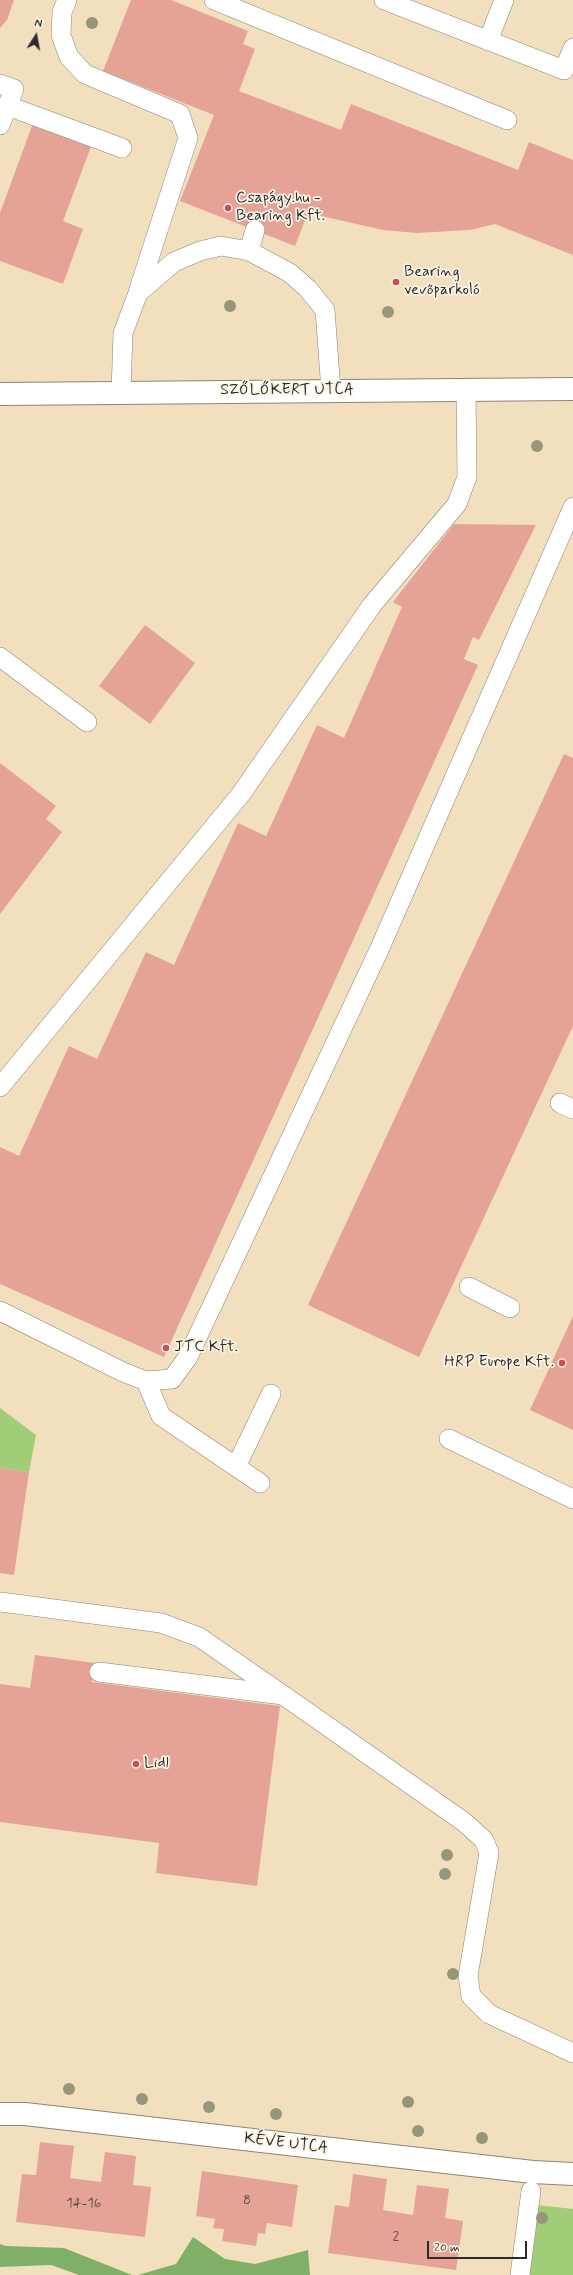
<!DOCTYPE html>
<meta charset="utf-8">
<style>
body{margin:0}
#map{position:relative;width:573px;height:2275px;overflow:hidden;background:#f1dfbe;font-family:Mynerve,sans-serif}
canvas{display:block}
.north{position:absolute;left:16px;top:16px;width:40px;height:40px;-webkit-text-stroke:3px #fcf5e5;paint-order:stroke;rotate:11deg;font-size:11px;font-weight:700;line-height:16px;text-align:center;color:#2b2b2b}
.north::after{content:'';display:block;margin:auto;width:14px;height:18px;background:#2b2b2b;clip-path:polygon(50% 0,100% 100%,50% 72%,0 100%)}
.scale{position:absolute;left:427px;top:2241px;width:100px;height:18px;box-sizing:border-box;border:2px solid #2b2b2b;border-top:0;padding-left:5px;font-size:12px;line-height:14px;white-space:nowrap;color:#2b2b2b;-webkit-text-stroke:3px #fcf5e5;paint-order:stroke}
</style>
<div id="map">
<canvas width="573" height="2275"></canvas>
<div class="north">N</div>
<div class="scale">20 m</div>
</div>
<script>
const ctx = document.querySelector('canvas').getContext('2d');
ctx.lineJoin = 'round';
function paint(path, color) {
  ctx.fillStyle = color;
  ctx.fill(path, 'evenodd');
}
function stroke(path, color, width, dash) {
  ctx.strokeStyle = color;
  ctx.lineWidth = width;
  ctx.lineCap = dash ? 'butt' : 'round';
  ctx.setLineDash(dash || []);
  ctx.stroke(path);
}
function label(font, color, halo, rows, align = 'center') {
  ctx.font = font + ' Mynerve,sans-serif';
  ctx.lineWidth = 3.5;
  ctx.setLineDash([]);
  ctx.textBaseline = 'middle';
  ctx.strokeStyle = halo;
  ctx.fillStyle = color;
  for (const [text, x, y, turn = 0] of rows) {
    ctx.save();
    ctx.translate(x, y);
    ctx.rotate((+turn || 0) * Math.PI / 180);
    ctx.textAlign = isNaN(turn) ? turn : align;
    if (halo) ctx.strokeText(text, 0, 0);
    ctx.fillText(text, 0, 0);
    ctx.restore();
  }
}
const green = new Path2D(`
 M0 1408 36 1435 29 1472 0 1468Z
 M537 2205 573 2209V2275H528Z`);
const forest = new Path2D(`
 M193 2237 225 2259 255 2264 308 2250 310 2275H138L176 2264Z
 M0 2244 6 2246 64 2248 132 2275H79L51 2265 0 2267Z`);
const building = new Path2D(`
 M0 0H14L7 20 0 28Z
 M131 0H171L248 31 243 44 255 49 239 91 341 130 351 104 518 170 529 142 573 160V255L495 224 470 230 416 233 383 230 308 213 295 246 180 201 214 115 103 71Z
 M33 123 92 144 63 221 83 229 63 284 0 261V213Z
 M454 524 536 525 479 640 473 637 464 659 478 665 164 1357 0 1284V1147L19 1156 69 1046 97 1059 146 952 174 965 238 823 266 836 317 725 344 738 402 607 393 602Z
 M145 625 195 663 150 724 99 686Z
 M564 754 573 758V1026L419 1357 308 1305Z
 M0 763 56 806 46 819 62 832 0 914Z
 M573 1316V1430L530 1410Z
 M0 1468 29 1472 14 1575 0 1573Z
 M35 1655 95 1663 92 1682 280 1706 257 1886 156 1873 159 1843 0 1822V1684L30 1688Z
 M40 2142 74 2146 70 2178 101 2182 105 2152 136 2156 133 2185 151 2187 145 2237 16 2222 22 2174 36 2175Z
 M202 2171 298 2185 292 2227 267 2223 265 2234 258 2233 256 2246 222 2241 224 2229 213 2228 215 2219 196 2216Z
 M353 2174 387 2179 383 2210 413 2215 417 2185 449 2189 445 2218 463 2221 456 2270 328 2253 335 2205 349 2207Z`);
const lane = new Path2D(`
 M67 0 62 12 61 35 69 57 85 74 180 114 188 138 139 289
 M214 0 507 120
 M384 0 564 70 573 48
 M488 41 504 0
 M0 84 14 89 0 125
 M8 106 122 148
 M249 251 255 230
 M121 393 123 333 138 293 174 262 200 251 221 246 249 251 290 273 308 289 325 310 331 391
 M0 657 87 722
 M0 1087 241 794 372 605 457 504 467 477 466 389
 M560 1103 573 1109
 M469 1287 510 1308
 M0 1311 123 1372 146 1381 172 1379 188 1357 379 950 573 507
 M146 1381 161 1416 260 1483
 M449 1439 573 1499
 M236 1467 271 1394
 M0 1602 161 1623 199 1637 280 1693
 M99 1672 283 1695 464 1822 484 1840 489 1853 468 1976 471 1996 489 2014 573 2053
 M520 2275 531 2191`);
const street = new Path2D(`
 M0 394 573 389
 M0 2114H25L533 2172 573 2174`);
const trees = [
 [92,23],
 [230,306],
 [388,312],
 [537,446],
 [447,1855],
 [445,1874],
 [453,1974],
 [69,2089],
 [142,2099],
 [408,2102],
 [209,2107],
 [276,2114],
 [418,2131],
 [482,2138],
 [542,2218]
];
const markers = [
 [228,208,4,"#d1495b"],
 [396,282,4,"#d1495b"],
 [166,1348,4,"#d1495b"],
 [562,1363,4,"#d1495b"],
 [136,1764,4,"#d1495b"]
];
const numberNames = [
 ["8",247,2201],
 ["14-16",84,2204],
 ["2",396,2237]
];
const poiNames = [
 ["Csapágy.hu -",236,199],
 ["Bearing Kft.",236,217],
 ["Bearing",404,273],
 ["vevőparkoló",404,291],
 ["JTC Kft.",174,1348],
 ["HRP Europe Kft.",554,1363,"right"],
 ["Lidl",144,1764]
];
const streetNames = [
 ["SZŐLŐKERT UTCA",287,391],
 ["KÉVE UTCA",286,2144,7]
];
paint(green, '#a1cc78');
paint(forest, '#80b068');
paint(building, '#e5a397');
stroke(lane, '#8e8574', 20);
stroke(street, '#8e8574', 24);
stroke(lane, '#fff', 19);
stroke(street, '#fff', 22);
ctx.fillStyle = '#97967a';
for (const [x, y] of trees) {
  ctx.beginPath();
  ctx.arc(x, y, 6, 0, 2 * Math.PI);
  ctx.fill();
}
for (const [x, y, r, color] of markers) {
  const dot = new Path2D();
  dot.arc(x, y, r, 0, 2 * Math.PI);
  ctx.fillStyle = color;
  ctx.fill(dot);
  stroke(dot, '#fcf5e5', 1.5);
}
label('14px', '#5a4946', null, numberNames);
label('16px', '#2b2b2b', '#fcf5e5', poiNames, 'left');
label('16px', '#2b2b2b', '#fcf5e5', streetNames);
</script>
